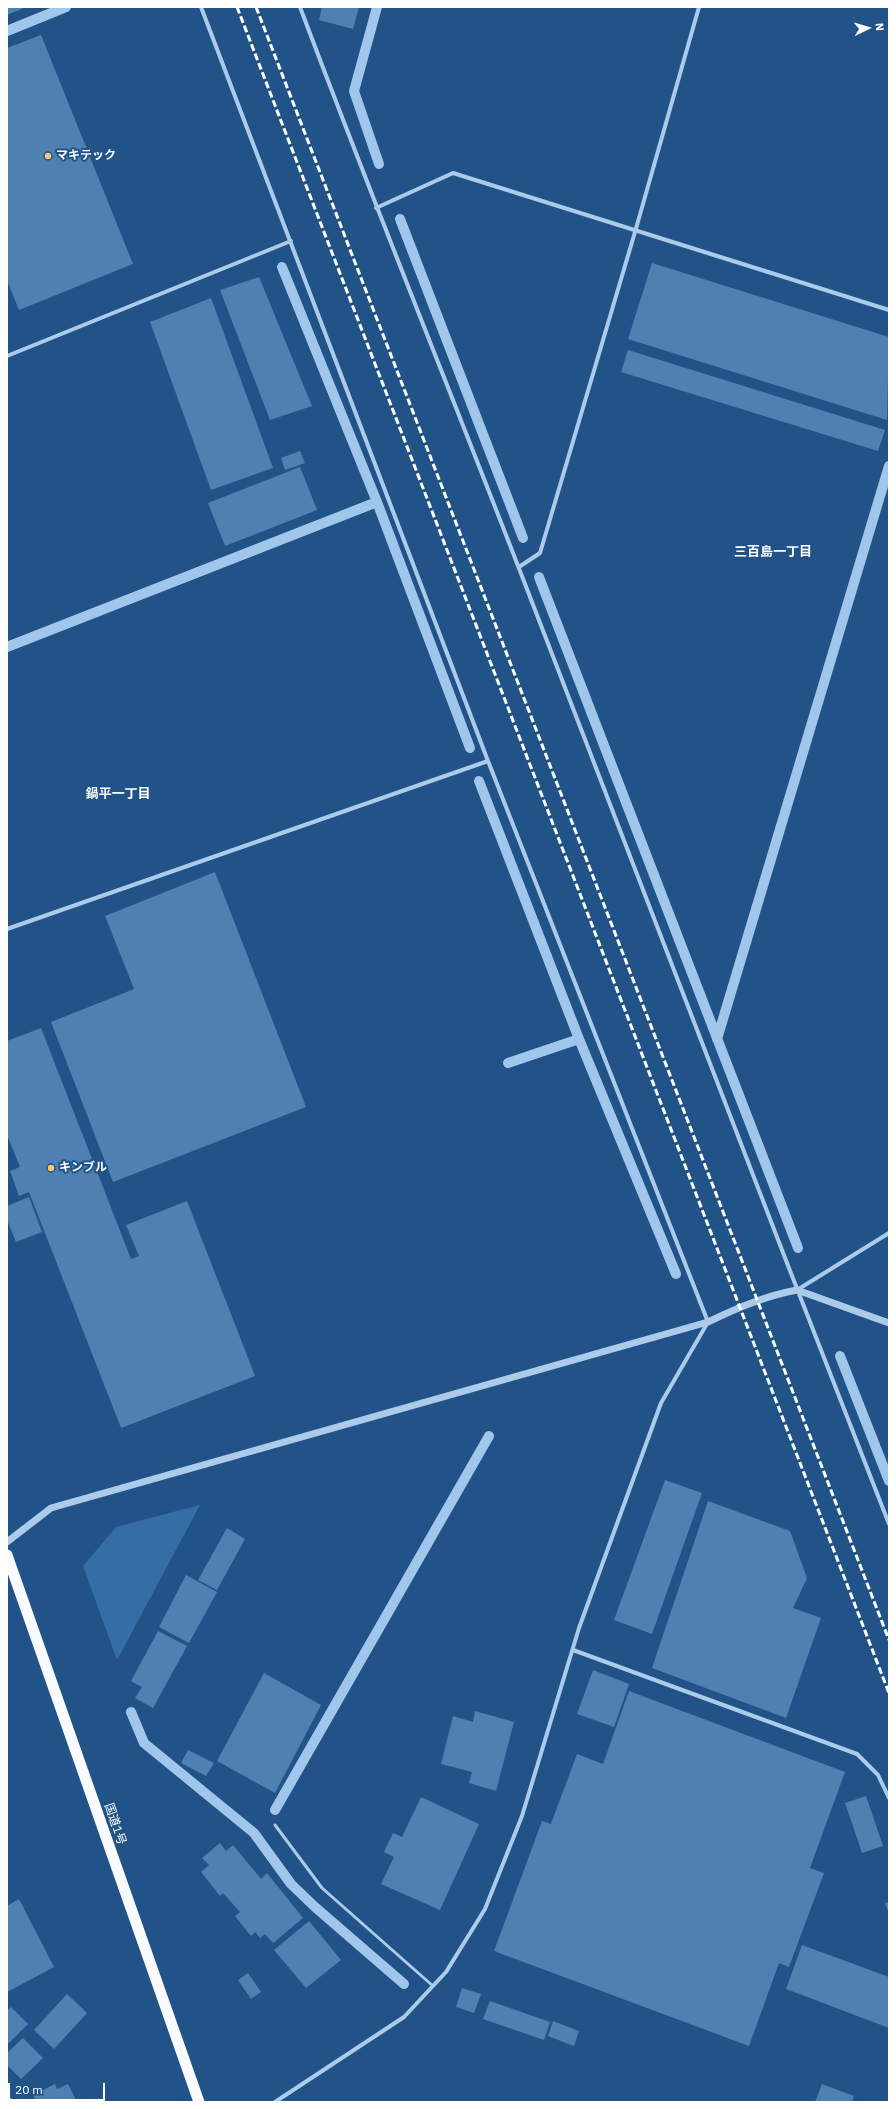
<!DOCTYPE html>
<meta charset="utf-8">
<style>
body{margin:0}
#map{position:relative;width:896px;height:2109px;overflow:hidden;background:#215388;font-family:"IBM Plex Sans",sans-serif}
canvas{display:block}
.frame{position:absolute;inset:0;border:8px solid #fff;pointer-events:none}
.north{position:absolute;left:848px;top:8px;width:40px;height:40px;-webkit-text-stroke:3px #215388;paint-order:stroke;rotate:85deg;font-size:11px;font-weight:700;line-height:16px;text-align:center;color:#fff}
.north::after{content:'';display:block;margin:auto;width:14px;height:18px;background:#fff;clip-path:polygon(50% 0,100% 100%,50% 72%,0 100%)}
.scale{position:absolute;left:8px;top:2083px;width:97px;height:18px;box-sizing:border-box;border:2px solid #fff;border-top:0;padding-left:5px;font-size:12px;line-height:14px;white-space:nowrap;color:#fff;-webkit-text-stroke:3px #215388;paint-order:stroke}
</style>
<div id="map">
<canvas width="896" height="2109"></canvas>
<div class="frame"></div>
<div class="north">N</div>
<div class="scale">20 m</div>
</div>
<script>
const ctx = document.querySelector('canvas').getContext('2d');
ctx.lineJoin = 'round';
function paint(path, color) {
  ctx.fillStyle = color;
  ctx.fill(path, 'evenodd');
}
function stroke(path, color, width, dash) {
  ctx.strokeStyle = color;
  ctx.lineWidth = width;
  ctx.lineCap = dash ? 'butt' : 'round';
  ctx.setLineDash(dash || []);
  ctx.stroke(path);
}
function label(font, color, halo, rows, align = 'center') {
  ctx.font = font + ' "IBM Plex Sans","Noto Sans JP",sans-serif';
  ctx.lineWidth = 4;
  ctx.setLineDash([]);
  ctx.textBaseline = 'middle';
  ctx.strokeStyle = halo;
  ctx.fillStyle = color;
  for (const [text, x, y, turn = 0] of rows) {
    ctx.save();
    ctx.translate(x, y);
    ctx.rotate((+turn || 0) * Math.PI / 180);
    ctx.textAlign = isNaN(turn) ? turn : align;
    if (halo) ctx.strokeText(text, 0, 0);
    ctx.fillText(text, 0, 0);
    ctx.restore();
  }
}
const green = new Path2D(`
 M200 1505 117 1660 83 1566 116 1527Z`);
const stream = new Path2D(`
 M377 7 354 91 379 164
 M7 31 66 7
 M400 219 523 538
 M282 267 377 502 470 748
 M539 577 798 1248
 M7 647 377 502
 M479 781 579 1039 676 1274
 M717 1039 889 466
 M508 1063 579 1039
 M840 1356 889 1481
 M131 1712 144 1743 254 1833 291 1884 315 1907 404 1984
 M275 1810 489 1436`);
const building = new Path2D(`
 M7 7H26L7 15Z
 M322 7H359L353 29 319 20Z
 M41 35 133 264 19 310 7 280V48Z
 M652 263 889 337 887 420 628 339Z
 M259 277 312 406 270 420 220 290Z
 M211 298 273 468 211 490 150 322Z
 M628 350 885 430 878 451 621 372Z
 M300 451 305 463 285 470 281 458Z
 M300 467 317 510 225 546 208 503Z
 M215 872 306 1107 113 1182 51 1022 134 989 105 916Z
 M41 1028 131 1259 139 1256 126 1225 187 1201 255 1376 121 1428 29 1192 19 1196 10 1171 20 1167 7 1135V1041Z
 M29 1197 42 1232 16 1242 7 1220V1206Z
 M665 1480 702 1493 652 1634 614 1620Z
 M708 1501 790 1531 807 1578 793 1608 821 1618 786 1718 652 1668Z
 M227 1528 245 1539 217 1590 198 1580Z
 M186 1575 217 1592 189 1643 159 1627Z
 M158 1631 187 1646 153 1708 135 1698 142 1687 131 1681Z
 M593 1670 629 1684 614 1727 577 1714Z
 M264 1673 321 1705 275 1793 217 1761Z
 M629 1691 845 1772 810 1868 824 1873 789 1967 779 1963 749 2046 494 1951 542 1821 551 1824 577 1754 603 1764Z
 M475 1711 514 1722 496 1791 469 1783 472 1772 441 1764 453 1716 473 1722Z
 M188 1750 214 1763 206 1776 181 1763Z
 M866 1796 883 1846 862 1853 845 1803Z
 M421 1797 479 1824 440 1910 381 1884 394 1857 384 1852 393 1833 402 1837Z
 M220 1843 226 1851 233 1845 261 1879 267 1873 303 1918 273 1943 265 1934 260 1938 255 1932 251 1936 235 1916 240 1912 223 1893 220 1896 201 1872 209 1865 202 1858Z
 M19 1899 54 1967 7 1992V1906Z
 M889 1902V1914L885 1903Z
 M309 1921 341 1960 306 1988 274 1950Z
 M802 1945 889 1977V2028L786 1989Z
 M248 1973 261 1992 251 1999 238 1980Z
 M462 1988 481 1994 474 2013 456 2007Z
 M67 1994 87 2013 54 2049 34 2030Z
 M490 2001 550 2022 544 2040 483 2019Z
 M11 2007 28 2024 9 2043 7 2042V2011Z
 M553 2021 579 2031 574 2046 548 2036Z
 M23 2038 43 2058 21 2079 7 2065V2053Z
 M55 2084 57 2089 68 2084 77 2102H37L33 2095Z
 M822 2084 854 2096 852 2102H815Z`);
const service = new Path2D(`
 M275 1825 322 1888 433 1986`);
const minor = new Path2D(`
 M201 7 488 761 708 1322 661 1403 579 1628 522 1816 485 1909 446 1972 404 2017 275 2102
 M300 7C371 196 447 383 520 571 643 888 764 1207 889 1524
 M376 208 453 173 889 310
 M7 356 291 241
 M519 567 540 553 635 232 699 7
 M7 929 488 761
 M797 1290 889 1233
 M573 1650 857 1754 878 1775 889 1798
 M7 2096 11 2102`);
const tertiary = new Path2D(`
 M7 1542 51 1508 708 1322C737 1308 765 1296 797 1290L889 1323`);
const trunk = new Path2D(`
 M7 1555 199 2102`);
const rail = new Path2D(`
 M237 7 889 1693
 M256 7 889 1640`);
const markers = [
 [48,156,4,"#f7c86d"],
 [51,1168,4,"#f7c86d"]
];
const poiNames = [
 ["マキテック",56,156],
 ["キンブル",59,1168]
];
const streetNames = [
 ["国道1号",115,1824,71]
];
const neighbourhoodNames = [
 ["三百島一丁目",773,552],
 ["鍋平一丁目",118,794]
];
paint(green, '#356ea5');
stroke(stream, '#a0c7eb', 10);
paint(building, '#4e80b2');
stroke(service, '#accbea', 3);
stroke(minor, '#accbea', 4);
stroke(tertiary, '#accbea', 7);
stroke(trunk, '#f8fafe', 11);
stroke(rail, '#fff', 3, [7, 3]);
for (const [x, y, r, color] of markers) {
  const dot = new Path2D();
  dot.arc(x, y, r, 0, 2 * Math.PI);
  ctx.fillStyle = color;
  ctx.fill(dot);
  stroke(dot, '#215388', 1.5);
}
label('bold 12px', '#fff', '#215388', poiNames, 'left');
label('12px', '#fff', '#215388', streetNames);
label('bold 13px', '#fff', '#215388', neighbourhoodNames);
</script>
